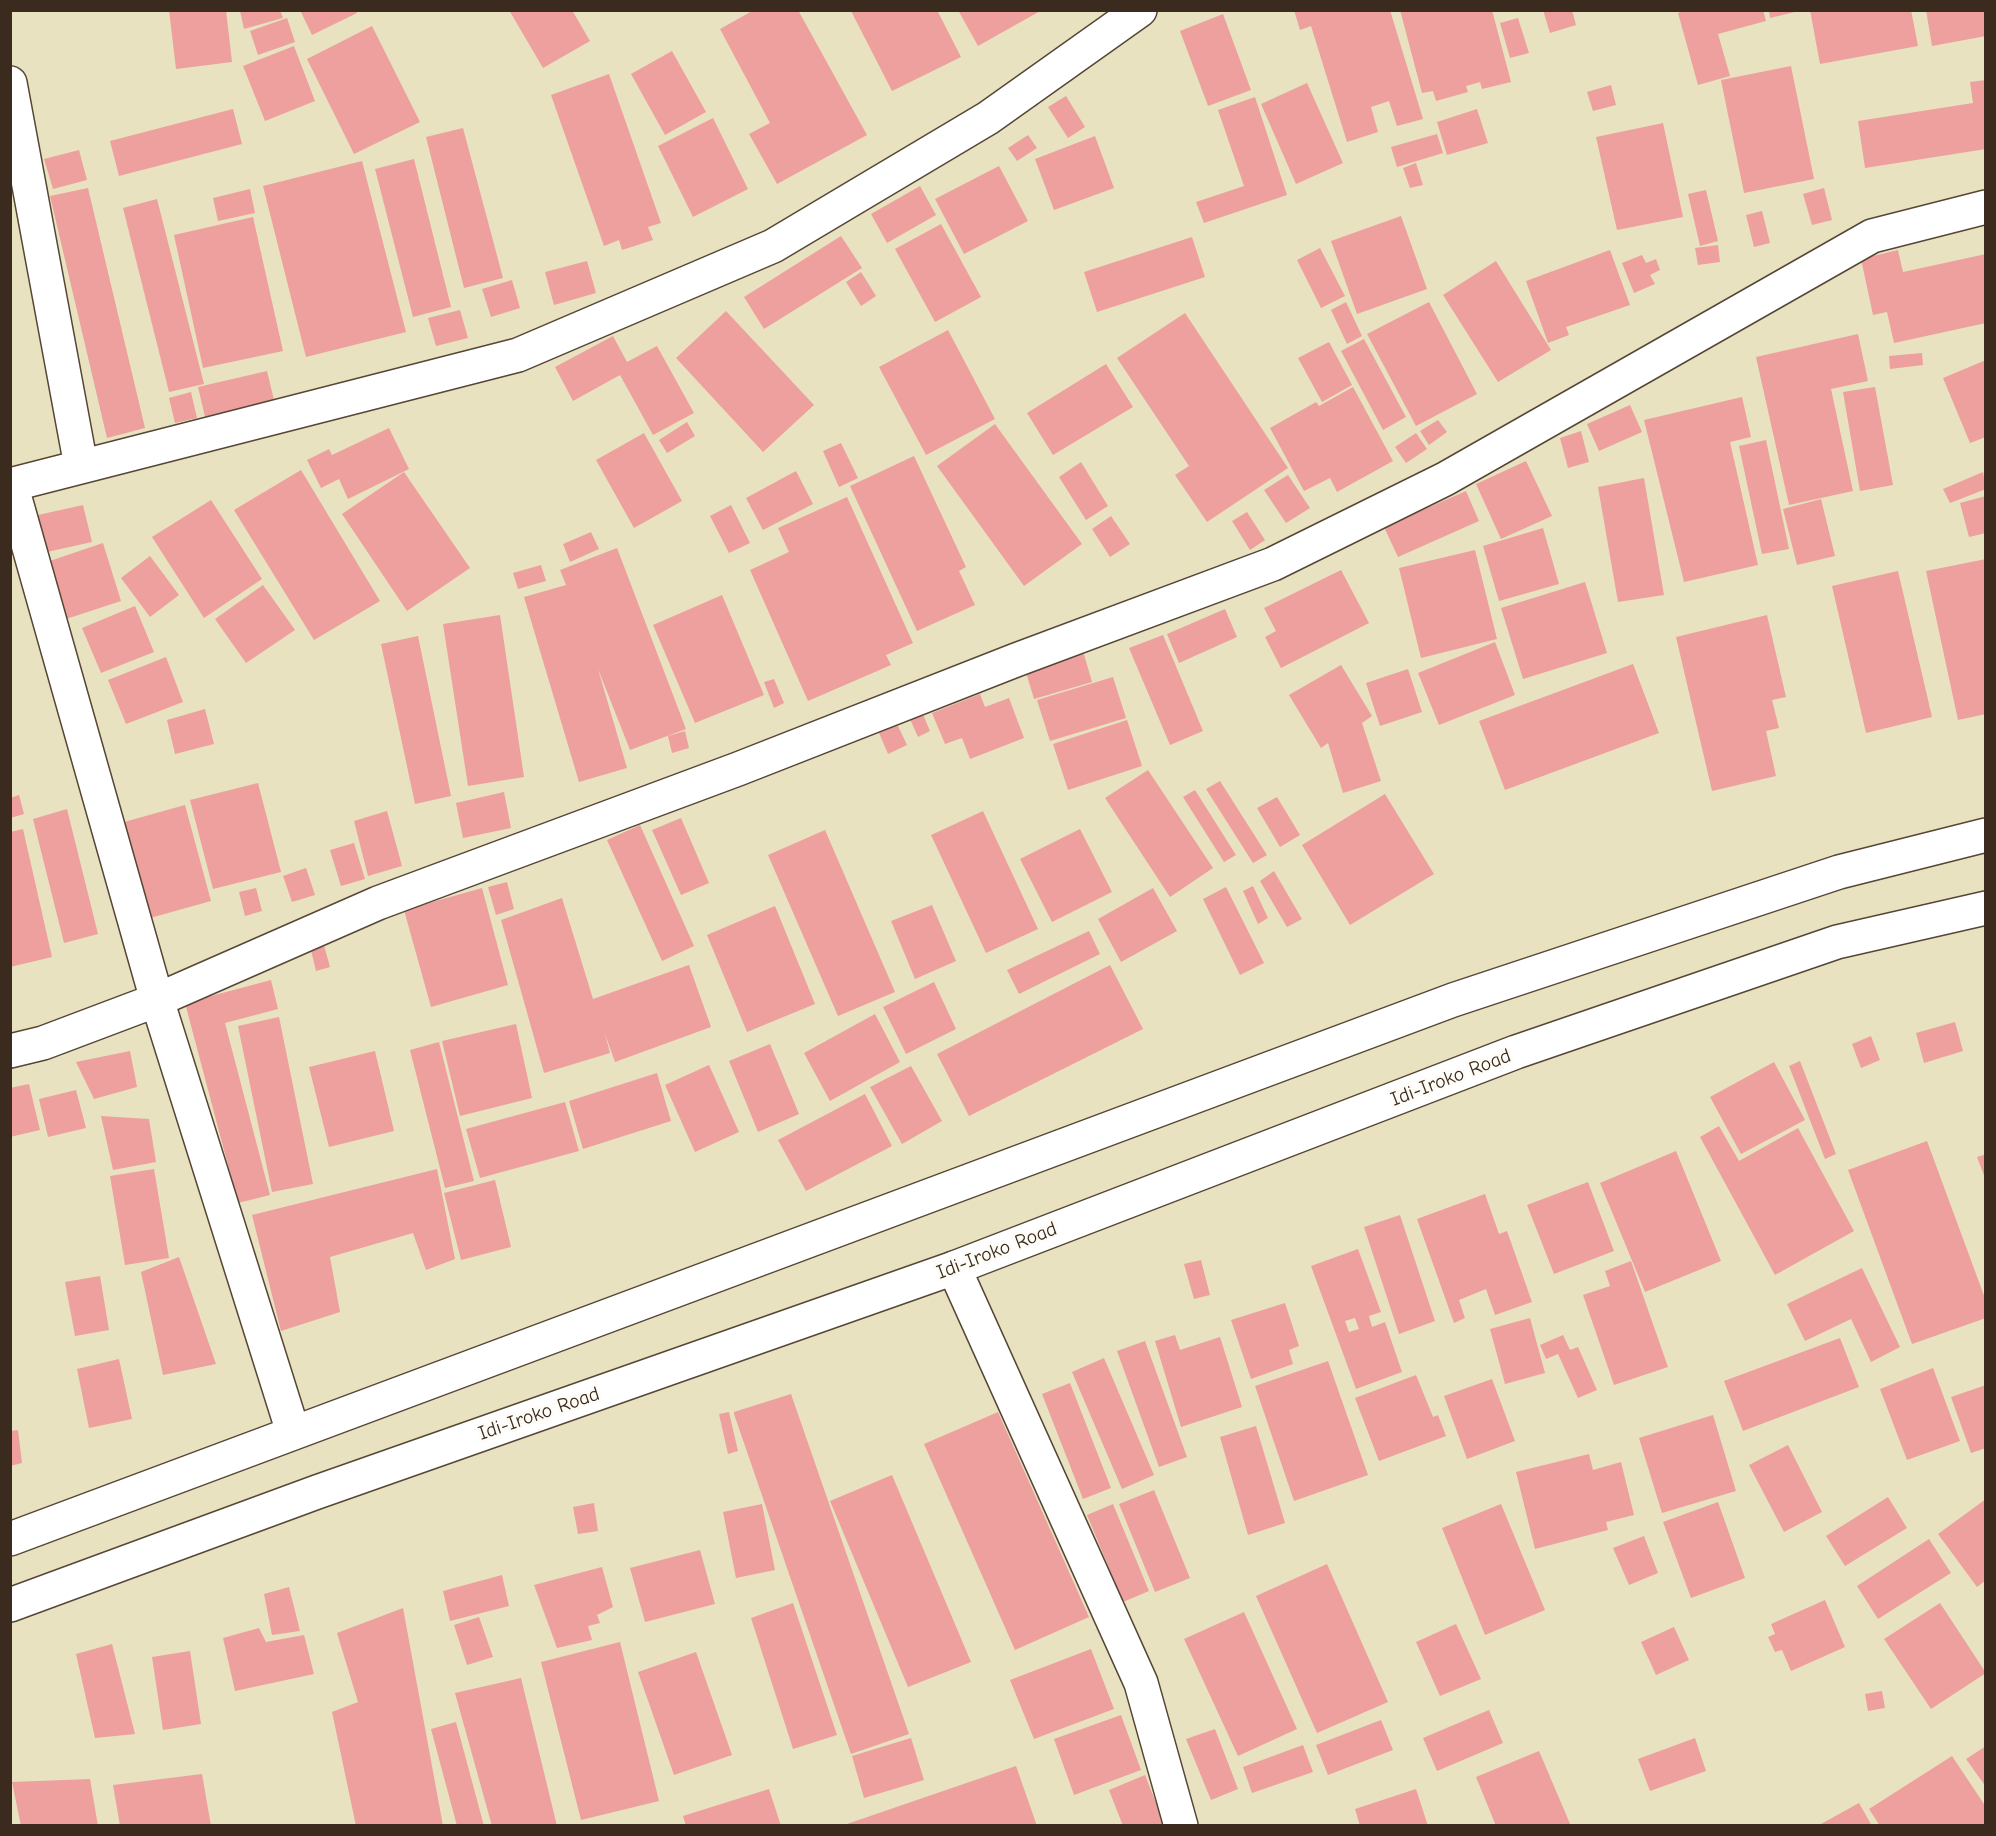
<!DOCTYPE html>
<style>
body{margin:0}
#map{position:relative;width:1996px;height:1836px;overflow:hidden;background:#e8e2c0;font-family:"Comic Neue",sans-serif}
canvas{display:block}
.frame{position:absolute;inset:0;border:12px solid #3b2a1e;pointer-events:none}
</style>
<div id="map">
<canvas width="1996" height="1836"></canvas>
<div class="frame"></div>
</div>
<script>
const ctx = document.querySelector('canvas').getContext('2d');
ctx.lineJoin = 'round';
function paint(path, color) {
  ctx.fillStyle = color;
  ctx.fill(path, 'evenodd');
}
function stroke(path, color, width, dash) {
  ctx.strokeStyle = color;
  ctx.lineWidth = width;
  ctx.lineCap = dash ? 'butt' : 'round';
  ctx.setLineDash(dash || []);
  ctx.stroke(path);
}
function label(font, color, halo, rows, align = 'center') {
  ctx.font = font + ' "Comic Neue",sans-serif';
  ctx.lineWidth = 6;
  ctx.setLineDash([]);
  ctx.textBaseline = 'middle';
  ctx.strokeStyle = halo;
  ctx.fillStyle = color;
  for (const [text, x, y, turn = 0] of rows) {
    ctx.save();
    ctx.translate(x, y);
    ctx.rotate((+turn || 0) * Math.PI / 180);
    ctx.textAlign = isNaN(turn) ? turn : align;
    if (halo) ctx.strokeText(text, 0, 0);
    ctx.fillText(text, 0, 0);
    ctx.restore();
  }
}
const building = new Path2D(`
 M169 10H226L232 62 176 69Z
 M280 10 283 18 244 29 240 11Z
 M300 10H356L357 13 312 35Z
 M509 10H572L590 41 543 68Z
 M754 10H798L867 135 777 184 749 134 770 123 720 29Z
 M937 10 961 57 892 91 851 11Z
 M958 10H1042L978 46Z
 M1294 10H1390L1423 119 1397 126 1389 101 1371 107 1378 132 1347 142 1311 26 1300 30Z
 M1400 10H1492L1511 82 1482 89 1480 82 1466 86 1468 92 1436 101 1433 91 1422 93Z
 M1543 10H1572L1576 25 1550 33Z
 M1686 10H1763L1766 21 1718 34 1730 76 1698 85 1678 13Z
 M1769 10H1799V11L1770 18Z
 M1810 10H1911L1918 46 1820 64Z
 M1926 10H1986V36L1932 46Z
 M1223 14 1251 90 1208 106 1180 31Z
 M287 18 295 42 258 55 250 31Z
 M1518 18 1529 53 1510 58 1500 23Z
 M372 26 420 122 354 154 307 59Z
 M294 46 315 101 265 121 243 66Z
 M672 51 706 112 665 135 631 74Z
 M1791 66 1814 179 1744 193 1721 80Z
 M609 74 661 223 648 227 653 240 622 250 619 240 604 246 551 95Z
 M1986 80V149L1865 168 1858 121 1973 103 1970 82Z
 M1307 83 1343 163 1296 184 1261 104Z
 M1611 85 1616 105 1593 111 1587 92Z
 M1066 96 1085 127 1068 138 1048 107Z
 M1255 97 1287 195 1204 223 1196 202 1244 186 1218 110Z
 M233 109 242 144 119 176 110 141Z
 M1477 109 1488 143 1447 155 1437 122Z
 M713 118 748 189 693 217 658 146Z
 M1663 123 1683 217 1617 230 1596 137Z
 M463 128 503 278 464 288 426 137Z
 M1437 134 1443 153 1397 167 1391 147Z
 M1028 135 1037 148 1017 161 1008 148Z
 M1095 136 1114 188 1054 210 1035 159Z
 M79 150 87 180 53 189 44 159Z
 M414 159 451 307 413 317 375 169Z
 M362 161 406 332 306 357 263 186Z
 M1416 163 1423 185 1410 188 1403 168Z
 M999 166 1028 221 964 254 935 199Z
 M920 186 936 215 887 243 871 214Z
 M88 188 145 428 107 438 50 196Z
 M1824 188 1832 220 1812 225 1803 194Z
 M250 189 255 213 218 221 213 198Z
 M1706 190 1718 241 1700 246 1688 194Z
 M157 199 204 384 169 392 123 208Z
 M1762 211 1770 243 1754 247 1746 215Z
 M1401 216 1427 289 1357 314 1331 241Z
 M253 217 283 351 203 368 174 235Z
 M941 224 981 297 935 322 895 249Z
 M841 236 862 268 764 329 744 297Z
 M1192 237 1205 277 1097 312 1084 272Z
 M1718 245 1720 262 1698 265 1695 248Z
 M1320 248 1345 296 1321 308 1297 260Z
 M1610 250 1630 305 1566 327 1569 335 1548 343 1526 281Z
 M1898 250 1903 272 1986 254V323L1894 343 1887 312 1873 315 1861 259Z
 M1642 255 1646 263 1656 259 1660 270 1650 275 1655 284 1634 293 1622 263Z
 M587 261 596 293 554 305 545 272Z
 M1496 261 1551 350 1498 382 1443 295Z
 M861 272 876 296 861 306 846 282Z
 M512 280 520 308 491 317 482 289Z
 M1346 302 1362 336 1347 344 1331 310Z
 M1429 302 1477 394 1416 426 1367 334Z
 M460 310 468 338 436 346 428 318Z
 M726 311 814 405 763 452 676 358Z
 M1185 313 1288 468 1207 522 1175 475 1189 466 1117 358Z
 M948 330 995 419 926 455 879 367Z
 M1858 334 1868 381 1831 389 1853 491 1789 505 1756 357Z
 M613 336 627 362 657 346 694 413 653 435 620 375 573 401 555 367Z
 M1364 339 1406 417 1383 430 1341 351Z
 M1329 342 1352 385 1322 402 1298 358Z
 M1922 353 1923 365 1890 369 1889 356Z
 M1986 360V437L1970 443 1943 378Z
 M1106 364 1133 407 1053 455 1027 413Z
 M267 371 274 400 205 417 198 387Z
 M1353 387 1393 461 1337 492 1330 478 1304 491 1270 428 1316 402 1319 406Z
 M1875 387 1893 485 1860 491 1843 392Z
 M191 392 197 418 175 423 169 398Z
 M1742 397 1751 437 1730 442 1758 565 1684 582 1644 420Z
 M1630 405 1642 432 1599 451 1587 424Z
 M1438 420 1447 432 1429 445 1420 431Z
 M687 422 695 436 667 453 659 440Z
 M995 424 1082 544 1024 586 937 466Z
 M389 428 409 469 348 499 339 479 321 488 307 460 329 449 332 455Z
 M1581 431 1589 462 1568 468 1560 438Z
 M644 433 682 501 634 528 596 460Z
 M1416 433 1427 449 1406 463 1395 447Z
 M1766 440 1789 549 1762 554 1739 446Z
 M841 443 858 478 839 487 823 451Z
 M914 456 966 567 959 571 975 605 917 631 850 486Z
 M1526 461 1552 516 1501 539 1476 484Z
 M1081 462 1108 506 1086 520 1059 477Z
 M301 470 380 601 314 640 234 510Z
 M796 471 813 504 763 530 746 498Z
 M404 472 470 568 407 611 342 514Z
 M1983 472 1986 489 1950 503 1943 489Z
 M1288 475 1310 508 1286 523 1264 490Z
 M1644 478 1664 595 1618 602 1598 487Z
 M1466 491 1479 521 1398 557 1384 527Z
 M1986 496V533L1969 537 1960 503Z
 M847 497 913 643 886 655 891 665 808 701 750 570 789 552 778 528Z
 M1821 499 1835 556 1797 565 1783 509Z
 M211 500 262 579 204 618 152 537Z
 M83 505 92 542 47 552 38 515Z
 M731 505 750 543 729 553 710 516Z
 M1247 512 1265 540 1250 550 1232 521Z
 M1111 516 1130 544 1110 557 1092 529Z
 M1543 528 1559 584 1499 601 1483 546Z
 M591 532 599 549 570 562 563 544Z
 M103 543 121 601 57 622 38 565Z
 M617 548 686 729 630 750 598 669 627 768 579 782 524 597 566 585 560 570Z
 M1475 550 1497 639 1421 658 1399 568Z
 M150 556 179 595 150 617 121 578Z
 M1986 559V714L1958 720 1926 571Z
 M541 565 546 581 518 589 513 573Z
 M1341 570 1369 623 1281 668 1265 637 1276 631 1264 608Z
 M1898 571 1932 717 1866 733 1832 586Z
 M1585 582 1607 653 1523 679 1501 608Z
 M263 585 295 630 246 663 215 619Z
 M722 595 764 695 695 723 653 625Z
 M135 606 154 652 101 673 82 628Z
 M1225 609 1237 637 1179 663 1167 634Z
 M500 615 524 777 468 786 443 624Z
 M1767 615 1786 697 1772 700 1779 728 1766 731 1776 776 1712 791 1676 637Z
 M1163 635 1203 731 1170 745 1129 648Z
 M418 636 451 796 415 804 381 644Z
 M1495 642 1515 695 1439 725 1418 673Z
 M1083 651 1092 682 1034 699 1025 669Z
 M166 657 183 702 126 724 108 680Z
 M1633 664 1659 733 1505 790 1479 721Z
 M1341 665 1372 716 1362 723 1381 781 1343 793 1328 743 1321 748 1289 695Z
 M1408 669 1422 712 1380 726 1366 683Z
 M1113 677 1126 718 1050 741 1037 700Z
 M774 679 784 703 774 708 764 682Z
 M980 694 985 707 1009 698 1024 738 970 759 962 738 945 744 932 713Z
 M205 709 214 744 175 754 167 720Z
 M922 712 930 731 918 737 909 717Z
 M1127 720 1142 766 1068 790 1053 744Z
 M897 724 907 745 888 754 879 733Z
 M685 731 689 748 672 753 668 736Z
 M1148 770 1213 868 1170 897 1105 798Z
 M1220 781 1267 855 1253 863 1206 789Z
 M258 783 281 872 213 889 190 800Z
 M1195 790 1236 855 1224 862 1183 797Z
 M504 792 511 828 463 838 456 803Z
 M1385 794 1434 874 1350 925 1302 845Z
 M19 795 24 814 10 818V798Z
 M1277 797 1300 835 1280 847 1257 808Z
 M185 805 211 901 143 920 117 824Z
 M67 809 98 934 64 943 33 819Z
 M387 811 402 866 368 876 354 821Z
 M983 811 1038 929 986 953 931 835Z
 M681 818 709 883 681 895 652 830Z
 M640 825 694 946 662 961 607 840Z
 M23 829 52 957 10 967V832Z
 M1080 829 1112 892 1052 922 1020 859Z
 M825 830 895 992 838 1016 768 855Z
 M354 843 365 879 341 886 330 850Z
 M306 868 315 895 292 902 283 876Z
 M1274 871 1302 919 1287 927 1260 881Z
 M507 882 514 909 496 915 488 887Z
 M1253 886 1268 918 1258 924 1243 891Z
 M1226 887 1264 963 1240 975 1203 899Z
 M256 888 262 911 245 916 239 892Z
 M482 888 508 985 431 1007 404 910Z
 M1153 888 1177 931 1121 962 1098 919Z
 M562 898 593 999 689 965 711 1027 615 1062 605 1034 610 1053 544 1073 501 920Z
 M932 905 956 961 915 979 891 921Z
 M775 906 815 1004 747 1032 707 935Z
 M1089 931 1100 954 1019 994 1007 970Z
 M323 942 330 967 316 971 310 946Z
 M1110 965 1143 1029 969 1116 937 1054Z
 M271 980 278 1009 225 1023 270 1195 238 1203 185 1003Z
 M934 982 956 1029 906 1054 883 1007Z
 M875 1014 900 1062 830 1101 804 1053Z
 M279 1017 313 1184 272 1192 238 1026Z
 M1955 1022 1963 1051 1924 1063 1916 1033Z
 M516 1024 532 1098 460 1116 442 1041Z
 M1871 1036 1880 1060 1861 1068 1852 1044Z
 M439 1042 474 1181 445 1188 410 1050Z
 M770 1044 799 1114 758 1132 729 1061Z
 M130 1051 137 1087 94 1099 76 1062Z
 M375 1051 394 1131 329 1147 309 1067Z
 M1800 1061 1836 1154 1825 1159 1789 1066Z
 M1774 1062 1805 1120 1741 1154 1710 1097Z
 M709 1065 739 1132 695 1152 665 1085Z
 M911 1066 942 1121 902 1144 870 1087Z
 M657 1073 671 1121 583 1149 569 1101Z
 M29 1084 40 1130 10 1137V1088Z
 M76 1090 86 1128 48 1137 39 1099Z
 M865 1094 892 1146 806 1191 778 1140Z
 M565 1102 579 1151 480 1178 466 1129Z
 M101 1116 149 1119 156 1162 113 1170Z
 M1719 1126 1739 1161 1798 1128 1854 1231 1775 1275 1700 1137Z
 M1927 1141 1986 1301V1318L1912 1344 1848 1170Z
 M1676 1151 1721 1261 1645 1292 1600 1183Z
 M1986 1154V1178H1985L1977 1157Z
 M154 1169 169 1258 125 1265 110 1176Z
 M437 1169 455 1259 426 1270 413 1233 330 1257 340 1312 281 1331 252 1215Z
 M495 1180 511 1247 461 1260 444 1193Z
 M1588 1182 1614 1251 1554 1274 1527 1205Z
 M1485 1194 1499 1234 1507 1231 1532 1302 1495 1315 1486 1289 1459 1300 1465 1318 1454 1323 1417 1219Z
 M1400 1215 1435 1321 1399 1334 1364 1227Z
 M1358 1249 1381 1312 1369 1316 1372 1327 1385 1322 1402 1372 1356 1389 1311 1266ZM1355 1318 1359 1329 1349 1332 1345 1321Z
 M179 1257 216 1364 163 1375 141 1272Z
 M1201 1260 1210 1295 1194 1299 1184 1264Z
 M1631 1261 1668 1367 1614 1385 1583 1295 1610 1286 1605 1271Z
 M1862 1268 1900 1347 1871 1362 1851 1319 1805 1341 1787 1304Z
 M100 1276 109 1330 75 1336 65 1282Z
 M1285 1303 1299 1346 1289 1350 1293 1364 1251 1379 1231 1320Z
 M1530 1318 1545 1373 1505 1384 1490 1329Z
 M1175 1335 1180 1350 1220 1337 1242 1407 1181 1427 1155 1341Z
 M1563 1335 1570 1350 1578 1347 1597 1390 1578 1398 1558 1354 1546 1359 1540 1345Z
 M1840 1338 1859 1387 1743 1431 1724 1381Z
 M1145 1341 1187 1457 1159 1467 1117 1351Z
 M1104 1358 1154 1475 1122 1489 1072 1372Z
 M119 1359 132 1419 89 1428 77 1369Z
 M1328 1361 1368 1475 1294 1501 1255 1386Z
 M1933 1368 1960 1441 1907 1460 1880 1389Z
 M1416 1375 1433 1417 1438 1415 1446 1436 1379 1461 1355 1398Z
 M1492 1379 1515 1441 1467 1459 1444 1396Z
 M1070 1383 1111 1488 1083 1499 1042 1394Z
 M1986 1385V1448L1971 1453 1951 1397Z
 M791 1394 909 1734 851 1754 734 1414V1412Z
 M729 1412 738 1451 728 1454 719 1414Z
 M998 1412 1089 1617 1015 1650 924 1444Z
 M1713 1415 1736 1491 1662 1513 1639 1438Z
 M1256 1426 1285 1523 1248 1535 1220 1437Z
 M18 1430 22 1463 10 1466V1431Z
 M1788 1445 1822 1512 1784 1532 1749 1465Z
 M1589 1454 1593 1470 1621 1462 1634 1515 1606 1522 1608 1530 1535 1549 1516 1472Z
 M892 1475 971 1662 908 1687 830 1501Z
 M1154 1490 1190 1578 1155 1592 1119 1504Z
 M1888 1497 1907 1528 1845 1566 1826 1536Z
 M1986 1499V1580L1977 1587 1938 1534Z
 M1718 1502 1745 1578 1691 1598 1663 1522Z
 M594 1503 598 1531 578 1534 573 1507Z
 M762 1504 775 1570 736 1578 723 1512Z
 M1113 1504 1149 1591 1123 1602 1087 1515Z
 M1501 1504 1545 1610 1485 1635 1442 1528Z
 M1644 1536 1658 1573 1629 1585 1613 1548Z
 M1929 1539 1951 1573 1878 1619 1857 1586Z
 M700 1550 715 1604 645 1622 630 1568Z
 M1327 1564 1388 1702 1317 1733 1256 1596Z
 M602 1567 613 1607 597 1615 600 1623 588 1626 592 1640 557 1648 534 1585Z
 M502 1575 509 1606 450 1621 443 1591Z
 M289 1587 300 1631 272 1635 264 1594Z
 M1825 1600 1845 1647 1791 1671 1782 1650 1775 1652 1768 1637 1775 1634 1771 1624Z
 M793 1603 837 1735 793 1749 751 1618Z
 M1940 1603 1986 1673 1931 1709 1884 1639Z
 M403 1608 443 1826H356L332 1712 358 1702 337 1633Z
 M1244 1612 1297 1729 1238 1756 1184 1639Z
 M479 1617 493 1657 467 1665 454 1625Z
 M1456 1624 1481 1679 1440 1696 1416 1642Z
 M1674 1627 1689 1660 1656 1675 1641 1642Z
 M259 1628 266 1642 304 1635 314 1674 235 1691 223 1638Z
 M620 1642 659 1801 581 1820 541 1662Z
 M112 1644 135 1734 95 1738 76 1654Z
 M1091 1649 1114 1709 1034 1739 1010 1680Z
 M190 1651 201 1724 163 1730 152 1657Z
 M696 1652 732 1755 674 1775 638 1672Z
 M521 1678 557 1826H492L455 1693Z
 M1882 1691 1885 1708 1868 1711 1865 1694Z
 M1489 1710 1503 1743 1437 1771 1423 1738Z
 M1121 1715 1141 1770 1074 1795 1054 1739Z
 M1381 1720 1393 1750 1328 1775 1316 1745Z
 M456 1722 484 1826H457L431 1729Z
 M1215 1729 1238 1789 1211 1800 1186 1739Z
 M911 1738 924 1780 864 1798 852 1756Z
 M1695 1738 1706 1771 1650 1791 1638 1759Z
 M1303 1745 1313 1772 1252 1793 1243 1767Z
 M1986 1746V1787L1966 1759Z
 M1539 1751 1571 1826H1496L1476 1777Z
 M1952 1756 1986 1807V1826H1880L1869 1809Z
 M1016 1766 1037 1826H844V1825Z
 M202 1774 211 1826H120L113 1785Z
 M1145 1775 1165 1826H1123L1109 1790Z
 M90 1779 98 1826H21L12 1782Z
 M769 1789 781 1826H686L683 1816Z
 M1416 1789 1428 1826H1360L1355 1809Z
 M1859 1803 1872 1826H1822L1821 1824Z`);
const minor = new Path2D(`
 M10 83 81 466
 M11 484 157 1000 293 1432
 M10 485 518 355 773 246 988 118 1140 10
 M10 1051 43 1043 157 1000 378 903 738 769 1016 660 1273 564 1445 479 1872 236 1986 207
 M954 1268 1141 1683 1181 1826`);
const highway = new Path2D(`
 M10 1539 1453 1000 1839 872 1986 835
 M10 1605 317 1492 954 1268 1516 1052 1837 942 1986 908`);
const streetNames = [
 ["Idi-Iroko Road",1451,1078,-21],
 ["Idi-Iroko Road",997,1251,-21],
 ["Idi-Iroko Road",539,1414,-19]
];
paint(building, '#eda09e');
stroke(minor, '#554636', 36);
stroke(highway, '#554636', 36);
stroke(minor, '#fff', 33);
stroke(highway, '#fff', 33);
label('20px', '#3b2a1e', '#fdfcf7', streetNames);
</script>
